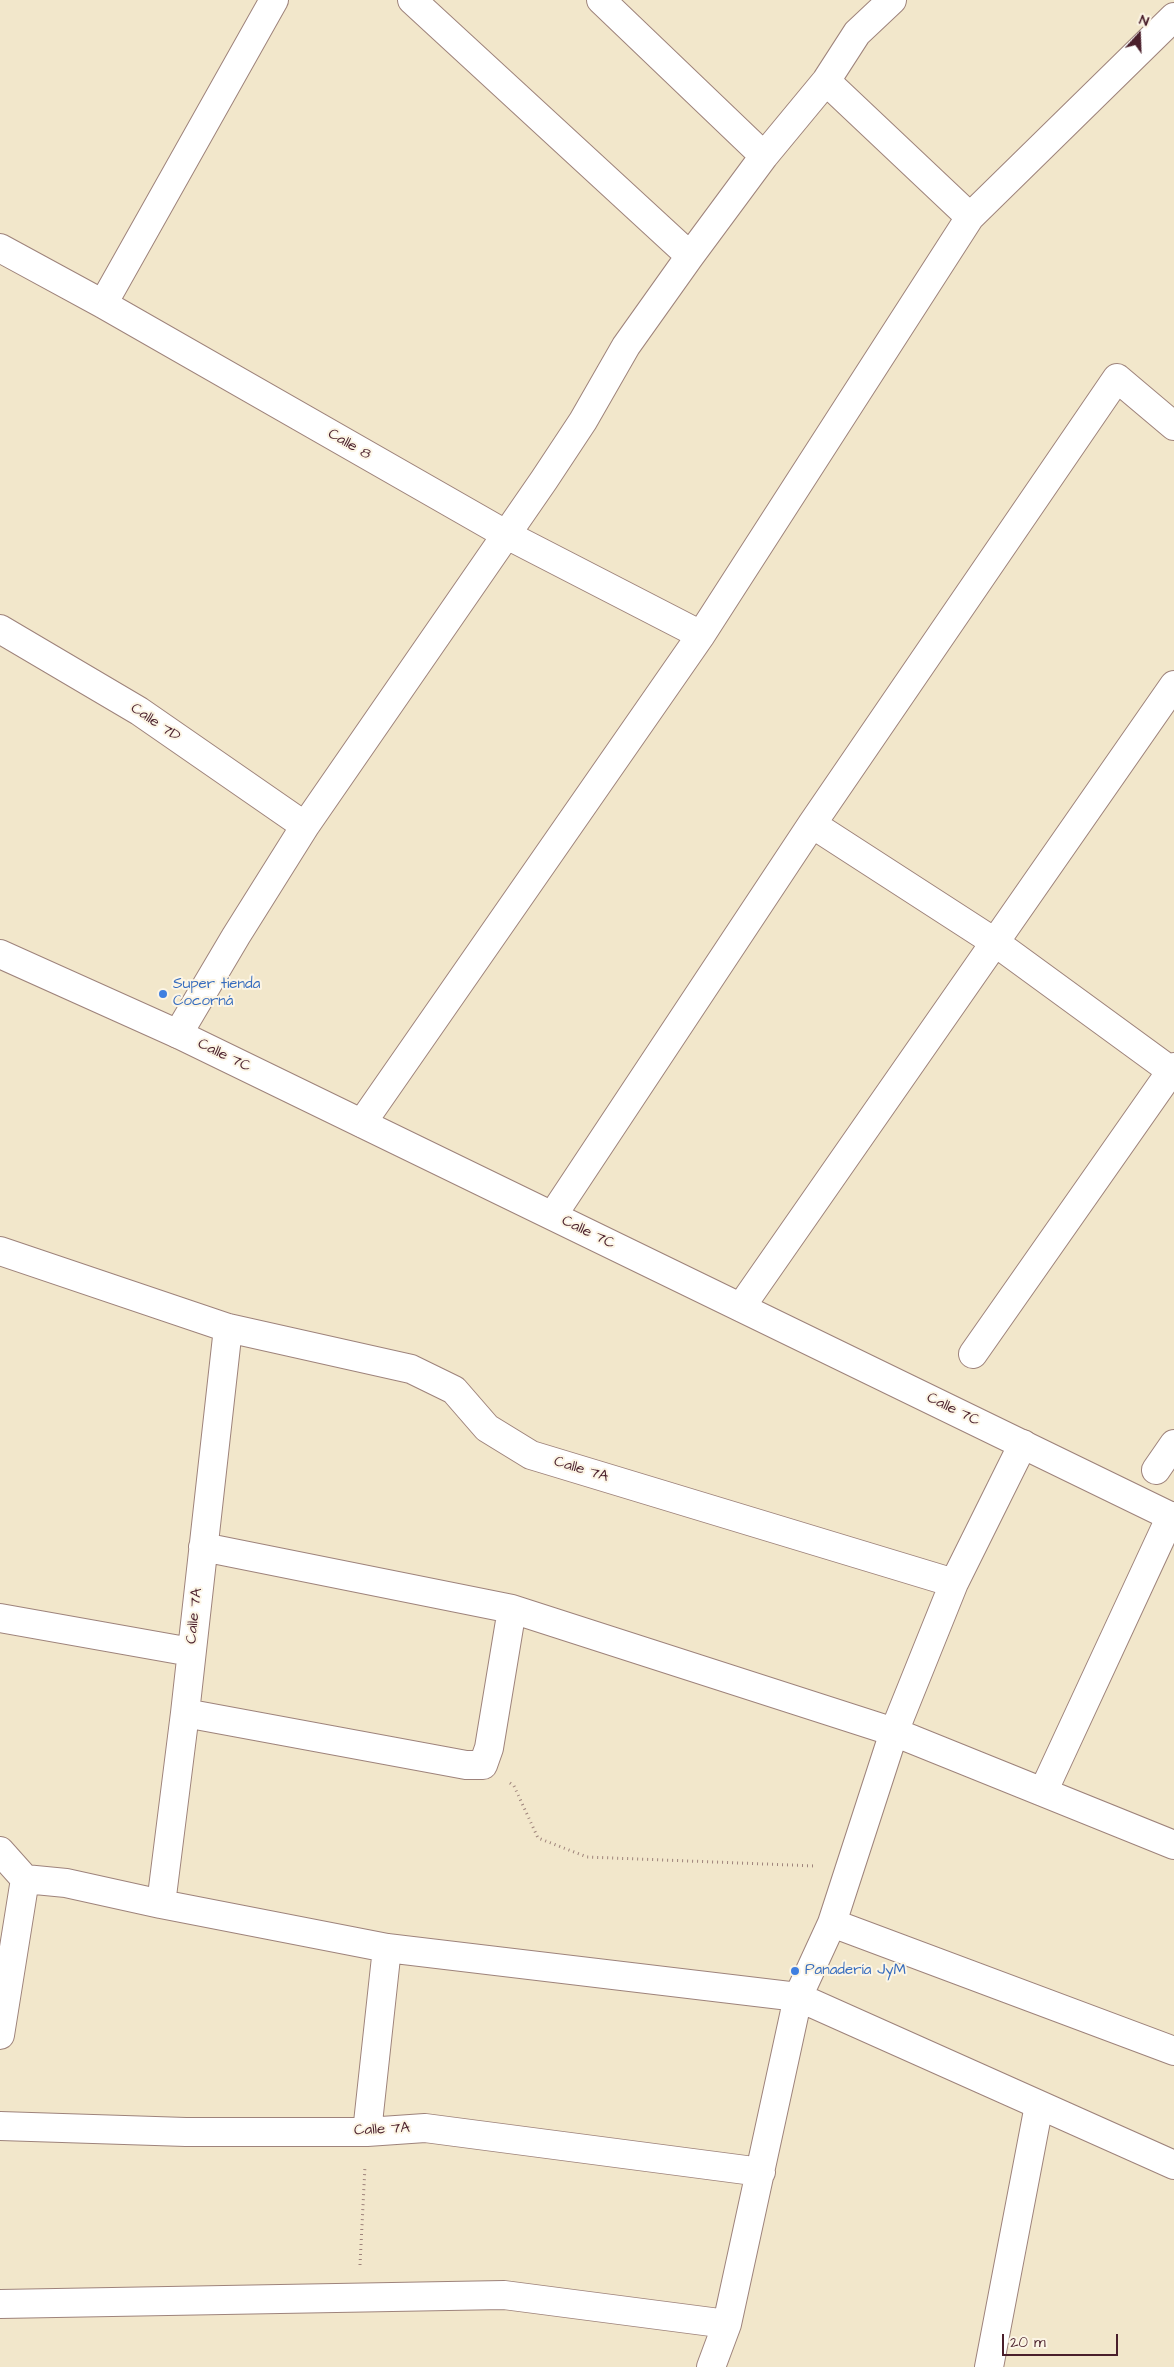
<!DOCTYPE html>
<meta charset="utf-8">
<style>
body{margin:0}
#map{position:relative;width:1174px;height:2367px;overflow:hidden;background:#f2e7cb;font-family:"Architects Daughter",sans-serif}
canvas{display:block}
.north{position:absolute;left:1114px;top:10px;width:50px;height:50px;-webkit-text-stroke:4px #fcf5e5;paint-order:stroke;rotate:20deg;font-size:14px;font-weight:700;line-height:20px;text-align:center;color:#4a1f2b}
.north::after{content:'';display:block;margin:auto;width:18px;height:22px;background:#4a1f2b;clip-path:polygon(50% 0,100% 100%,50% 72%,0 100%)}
.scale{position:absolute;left:1002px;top:2334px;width:116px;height:22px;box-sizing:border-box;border:2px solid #4a1f2b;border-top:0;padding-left:6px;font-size:15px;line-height:18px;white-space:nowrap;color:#4a1f2b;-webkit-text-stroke:4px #fcf5e5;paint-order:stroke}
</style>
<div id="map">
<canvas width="1174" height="2367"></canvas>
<div class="north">N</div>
<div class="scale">20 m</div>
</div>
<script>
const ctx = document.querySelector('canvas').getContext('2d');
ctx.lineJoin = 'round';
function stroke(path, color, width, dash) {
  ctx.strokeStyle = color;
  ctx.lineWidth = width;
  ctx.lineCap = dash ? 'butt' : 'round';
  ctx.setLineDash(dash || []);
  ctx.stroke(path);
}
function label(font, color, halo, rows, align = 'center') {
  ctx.font = font + ' "Architects Daughter",sans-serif';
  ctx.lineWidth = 4;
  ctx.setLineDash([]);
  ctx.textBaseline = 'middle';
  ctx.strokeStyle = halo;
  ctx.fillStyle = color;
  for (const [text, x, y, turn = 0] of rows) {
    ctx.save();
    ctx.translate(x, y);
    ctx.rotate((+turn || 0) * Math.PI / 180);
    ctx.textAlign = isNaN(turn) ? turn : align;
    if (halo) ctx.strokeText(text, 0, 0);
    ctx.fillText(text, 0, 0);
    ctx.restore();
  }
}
const path = new Path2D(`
 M510 1783 514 1786 538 1838 587 1857 816 1866
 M360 2265 365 2166`);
const street = new Path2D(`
 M412 0 690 256
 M601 0 764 156
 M826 81 970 217
 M0 248 103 304 507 535 701 635
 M103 304 274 0
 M0 629 139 711 305 826
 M812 824 996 943 1174 1073
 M178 1034 236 936 305 826 544 480 583 421 626 346 690 256 764 156 826 81 857 33 892 0
 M362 1123 701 635 970 217 1174 17
 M553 1215 812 824 1117 378 1174 426
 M0 1251 228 1328 411 1369 454 1390 487 1428 531 1455 954 1583
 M741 1307 1174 685
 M973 1354 1174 1067
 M1156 1470 1174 1444
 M203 1547 512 1609 894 1732 1174 1845
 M0 1618 191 1652
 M185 1713 466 1765H483L489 1748 512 1609
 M1043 1792 1171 1516
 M0 1851 25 1879 66 1883 161 1904 387 1948 798 1997 1174 2165
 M161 1904 185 1713 228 1328
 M832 1923 1174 2051
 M0 2035 25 1879
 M0 2126 186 2132H367L425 2128 761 2172
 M367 2132 387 1948
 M0 2304 504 2295 727 2324
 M711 2367 727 2324 798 1997 832 1923 894 1732 954 1583 1023 1444
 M989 2367 1039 2105`);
const secondary = new Path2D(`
 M0 954 178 1034 1174 1518`);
const markers = [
 [163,994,5,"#3f7fe0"],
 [795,1971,5,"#3f7fe0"]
];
const streetNames = [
 ["Calle 8",349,445,30],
 ["Calle 7D",155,723,34],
 ["Calle 7C",224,1056,26],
 ["Calle 7C",588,1233,26],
 ["Calle 7C",953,1410,26],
 ["Calle 7A",581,1470,17],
 ["Calle 7A",195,1616,-84],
 ["Calle 7A",382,2130,-3]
];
const shopNames = [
 ["Super tienda",173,985],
 ["Cocorná",173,1002],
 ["Panadería JyM",805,1971]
];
stroke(street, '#9e837b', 30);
stroke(secondary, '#9e837b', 30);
stroke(path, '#9e837b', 3, [1, 4]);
stroke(street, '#fff', 28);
stroke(secondary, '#fff', 28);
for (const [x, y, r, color] of markers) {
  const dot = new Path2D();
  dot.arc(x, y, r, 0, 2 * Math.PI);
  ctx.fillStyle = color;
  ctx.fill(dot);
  stroke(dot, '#fcf5e5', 2);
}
label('15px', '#4a1f2b', '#fcf5e5', streetNames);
label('15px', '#366cbe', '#fcf5e5', shopNames, 'left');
</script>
